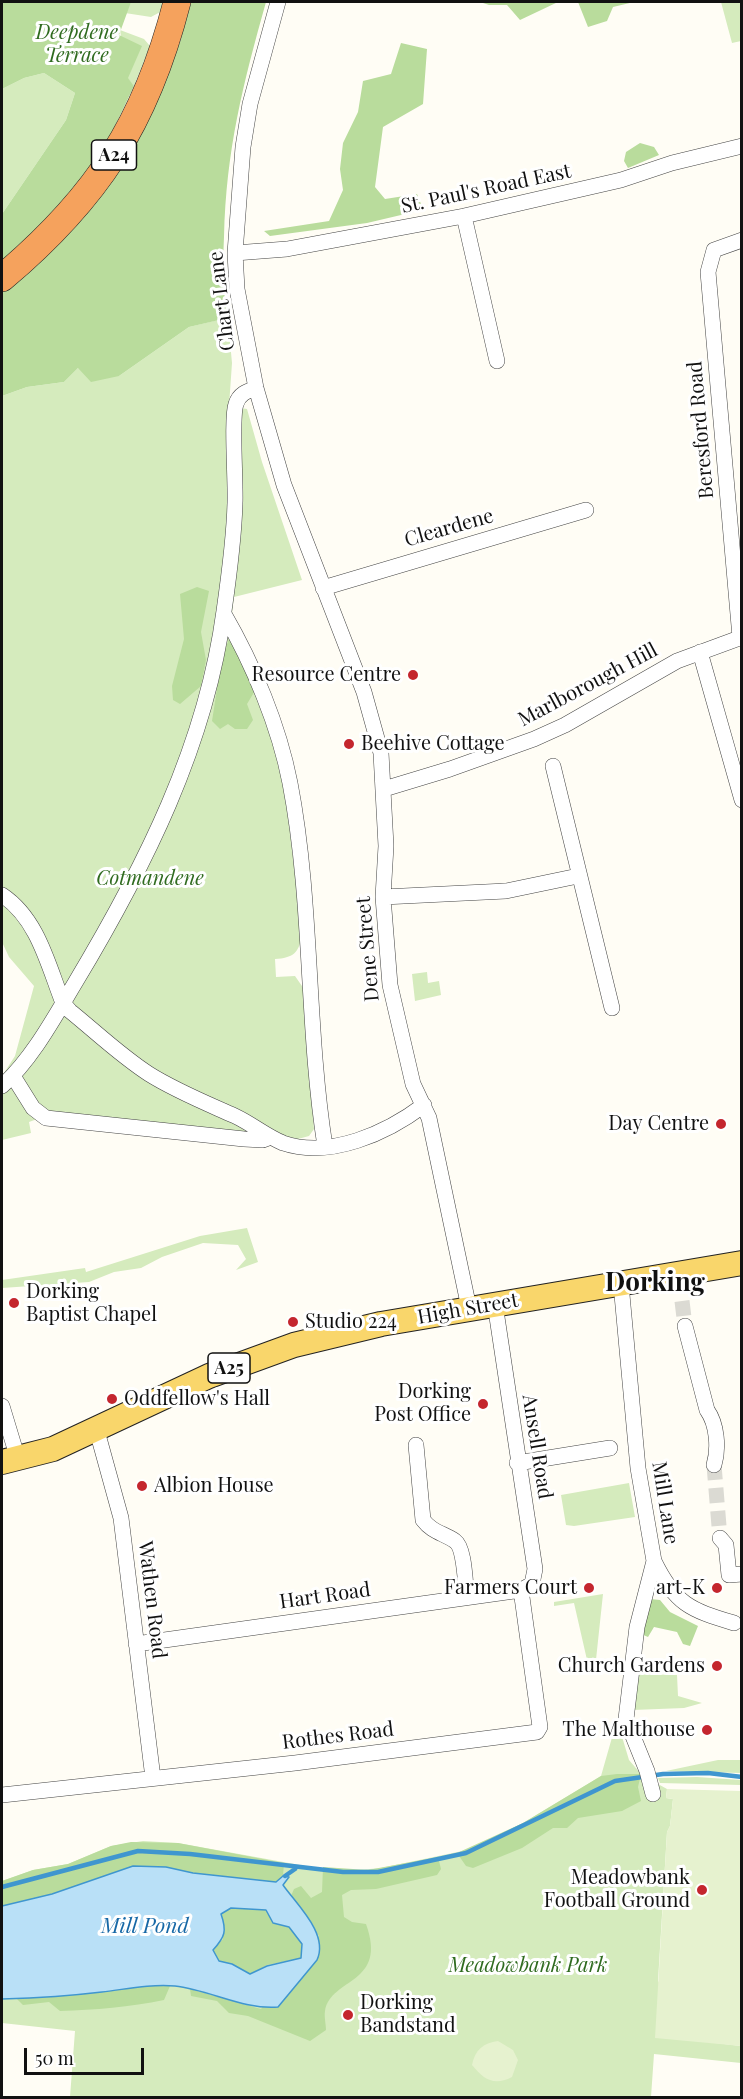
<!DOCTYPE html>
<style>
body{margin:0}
#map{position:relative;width:743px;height:2099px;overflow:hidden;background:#fffdf5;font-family:"Playfair Display",serif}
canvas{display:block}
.frame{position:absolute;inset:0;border:3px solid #111;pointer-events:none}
.scale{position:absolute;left:24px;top:2048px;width:120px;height:27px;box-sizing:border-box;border:3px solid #111;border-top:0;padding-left:8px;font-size:18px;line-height:21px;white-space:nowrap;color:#111;-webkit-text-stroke:4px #fff;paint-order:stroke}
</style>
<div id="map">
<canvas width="743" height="2099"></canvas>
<div class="frame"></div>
<div class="scale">50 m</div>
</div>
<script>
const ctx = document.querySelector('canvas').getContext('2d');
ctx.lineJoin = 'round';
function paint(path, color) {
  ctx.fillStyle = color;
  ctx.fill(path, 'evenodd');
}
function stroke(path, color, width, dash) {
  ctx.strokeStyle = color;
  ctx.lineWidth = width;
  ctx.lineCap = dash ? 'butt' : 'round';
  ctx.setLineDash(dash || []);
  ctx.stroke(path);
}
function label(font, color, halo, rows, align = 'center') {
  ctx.font = font + ' "Playfair Display",serif';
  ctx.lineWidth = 6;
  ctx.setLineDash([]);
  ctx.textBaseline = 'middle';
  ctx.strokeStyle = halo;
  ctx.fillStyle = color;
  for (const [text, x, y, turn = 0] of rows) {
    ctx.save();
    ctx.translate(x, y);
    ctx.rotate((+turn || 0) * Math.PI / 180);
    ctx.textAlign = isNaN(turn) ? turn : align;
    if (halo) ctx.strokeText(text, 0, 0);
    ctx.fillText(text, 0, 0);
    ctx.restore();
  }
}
const green = new Path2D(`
 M131 2H165L162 11 151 17 125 13Z
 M721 2H741V41L732 43Z
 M120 30 144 39 150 46 134 86 128 79Z
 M44 73 75 93 66 120 2 214V89L24 78Z
 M227 310 232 363 229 406 247 409 262 462 302 580 234 597 229 639 236 644 244 661 283 770 302 935C299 953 293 958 275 959L276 977 295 976 304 989 314 1129 309 1136 298 1139 54 1113 29 1122 31 1133 2 1140V1076L15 1056 34 986 9 957 2 942V396L27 387 64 382 78 368 119 376 189 327 218 320Z
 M427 972 428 983 439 981 441 995 415 1001 412 974Z
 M247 1228 258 1262 236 1270 246 1259 238 1245 203 1243 162 1257 141 1268 114 1272 89 1282 2 1288V1280L85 1268 86 1272 200 1236Z
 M629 1483 635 1517 574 1526 566 1525 561 1495Z
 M603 1594 595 1669 590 1673 574 1603 554 1606V1602Z
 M636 1674 677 1675 678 1696 702 1703 684 1708 633 1710Z
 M617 1720 629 1760 641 1774 655 1772 658 1784 667 1789 666 1798 673 1799 670 1826 667 1832 658 1981 699 2041 741 2046V2063L654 2054 651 2097H70L75 2031 2 2023V1881L33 1870 68 1864 111 1846 143 1841 178 1843 311 1867 347 1871 381 1868 467 1850 523 1823 601 1776Z
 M718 1760H741V1773L666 1771Z
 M697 1777 741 1780V1785L660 1783 658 1778Z`);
const forest = new Path2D(`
 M2 2H131L119 35 142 46 128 78 134 86C120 115 107 146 88 172 64 207 33 235 2 263V214L66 120 75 93 44 73 24 78 2 89Z
 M189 2H266C243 84 226 150 224 237 223 262 222 285 227 310L219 320 189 327 119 376 91 382 78 368 64 382 27 387 2 396V290L155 104 180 42Z
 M480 2H558L520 20 507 5H489Z
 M578 2H634L613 7 607 21 588 27Z
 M401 43 427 49 423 104 383 127 375 187 385 199 417 194 421 204 418 211 367 223 270 236 264 231 329 221 343 190 340 169 343 143 358 112 363 81 391 74Z
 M640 143 654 147 659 155 628 168 624 161 626 152Z
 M197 587 209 591 201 632 206 660 201 686 180 704 173 700 172 686 184 639 180 594Z
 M229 639 236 644 256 689 247 704 253 720 247 729H235L228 724 220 729 212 721 222 657Z
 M650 1599 660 1600 670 1612 698 1626 690 1646 683 1644 677 1632 654 1627 648 1637 641 1634Z
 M617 1774H641L638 1787 641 1801 622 1811 578 1818 567 1828H553L522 1848 473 1868 466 1866 457 1853 523 1823 601 1776Z
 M131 1842 178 1843 284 1863 283 1876 277 1882 193 1873 166 1867 133 1866 52 1894 2 1906V1881L33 1870 68 1864 111 1846Z
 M438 1857 441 1869 437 1875 376 1889 351 1890 342 1895 344 1917 352 1922 366 1924C388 1985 331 1977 325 2011 324 2017 326 2024 326 2030L310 2041 248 2016 229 2013 217 2001 191 1996 190 1989 261 2009 319 1936 291 1896 294 1889 301 1886 311 1898 322 1892 323 1867 368 1870Z
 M231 1908 266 1910 273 1923 289 1927 303 1944 301 1958 267 1965 250 1974 232 1964 219 1961 213 1950 223 1939 221 1914Z
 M142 1985 170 1986 164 2000C130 2007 95 2010 60 2011L49 2002 23 2005 16 1998 106 1992Z`);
const pitch = new Path2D(`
 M667 1789 741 1791V2046L655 2038 667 1832 670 1826 673 1799 666 1798Z
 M498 2041 513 2050 518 2060 512 2077C494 2086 484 2080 472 2065 475 2050 483 2043 498 2041Z`);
const water = new Path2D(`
 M133 1866 166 1867 193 1873 276 1882 283 1876 289 1877 283 1885C297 1905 329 1934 317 1960L278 2007C244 2010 210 1990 175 1986 150 1984 127 1989 102 1992 69 1996 35 1998 2 1999V1906L52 1894ZM231 1908 266 1910 273 1923 289 1927 302 1944 301 1958 267 1966 250 1974 232 1964 219 1961 213 1950C225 1937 227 1931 221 1914Z`);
const stream = new Path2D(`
 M285 1876 295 1869
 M2 1887 138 1851 190 1854 343 1872H378L466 1853 615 1781 663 1774 708 1773 742 1777`);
const streetTunnel = new Path2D(`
 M682 1301 685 1326
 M714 1465 720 1538`);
const street = new Path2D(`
 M278 2 250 104 243 147 235 253 237 289 256 388 284 485 364 692 381 753 386 846 383 897 390 985 413 1084 429 1118 469 1308
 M464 216 497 361
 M235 253 287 249 464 216 621 180 672 163 742 146
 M323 588 586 510
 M224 614C253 664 279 726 290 783 313 903 306 1026 325 1146
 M740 637 708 272 714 250 742 240
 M700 652 742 800
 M553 766 612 1008
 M384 789 450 769 534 739 565 725 677 661 742 637
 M2 895C38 919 48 965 63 1003L70 1011C96 1032 121 1056 149 1074 176 1091 206 1103 235 1116 252 1124 266 1136 283 1143 330 1159 387 1133 424 1105
 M383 897 506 891 578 876
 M13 1076 33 1108 46 1118 244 1139 263 1140 271 1137
 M2 1086C32 1059 54 1018 75 983 144 868 206 746 224 611 229 576 234 539 235 503 236 483 231 418 236 404 239 394 247 391 256 388
 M621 1284 638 1468 654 1561 637 1627 626 1719 647 1771 653 1794
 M685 1326 707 1410C717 1424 719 1448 714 1465
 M2 1406 18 1459
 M97 1431 121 1518 153 1778
 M416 1445 423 1520C432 1532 443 1533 455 1541 465 1548 465 1584 467 1597
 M517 1463 610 1448
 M720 1538 726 1545 729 1575 742 1574
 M654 1561C675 1604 690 1610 734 1623
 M136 1644 521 1590 532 1584 535 1569 495 1304
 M2 1795 295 1763 537 1732 540 1727 521 1590`);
const primary = new Path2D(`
 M2 1462 53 1449 209 1376 294 1345 381 1324 742 1263`);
const highway = new Path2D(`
 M2 278C97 198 146 123 177 2`);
const markers = [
 [413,675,6,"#c4262e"],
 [349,744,6,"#c4262e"],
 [721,1124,6,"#c4262e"],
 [14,1303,6,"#c4262e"],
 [293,1322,6,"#c4262e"],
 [112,1399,6,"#c4262e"],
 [483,1404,6,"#c4262e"],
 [142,1486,6,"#c4262e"],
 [589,1588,6,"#c4262e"],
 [717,1588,6,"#c4262e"],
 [717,1666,6,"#c4262e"],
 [707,1730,6,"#c4262e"],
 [702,1890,6,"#c4262e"],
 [348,2015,6,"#c4262e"]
];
const shields = [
 [114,155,45],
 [229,1368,42]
];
const shieldNames = [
 ["A24",114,155],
 ["A25",229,1368]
];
const parkNames = [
 ["Deepdene",77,33],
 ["Terrace",77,56],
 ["Cotmandene",150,879],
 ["Meadowbank Park",528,1966]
];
const streetNames = [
 ["St. Paul's Road East",486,189,-12],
 ["Chart Lane",222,301,-97],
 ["Beresford Road",701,430,-95],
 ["Cleardene",449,528,-16],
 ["Marlborough Hill",588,685,-28],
 ["Dene Street",368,949,-95],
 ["High Street",468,1309,-10],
 ["Ansell Road",537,1447,81],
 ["Mill Lane",665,1503,81],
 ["Hart Road",325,1596,-8],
 ["Wathen Road",152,1600,83],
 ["Rothes Road",338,1736,-7]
];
const poiNames = [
 ["Resource Centre",401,675],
 ["Beehive Cottage",361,744,"left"],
 ["Day Centre",709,1124],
 ["Dorking",26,1292,"left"],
 ["Baptist Chapel",26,1315,"left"],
 ["Studio 224",305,1322,"left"],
 ["Dorking",471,1392],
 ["Post Office",471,1415],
 ["Oddfellow's Hall",124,1399,"left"],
 ["Albion House",154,1486,"left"],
 ["Farmers Court",577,1588],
 ["art-K",705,1588],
 ["Church Gardens",705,1666],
 ["The Malthouse",695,1730],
 ["Meadowbank",690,1878],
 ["Football Ground",690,1901],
 ["Dorking",360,2003,"left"],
 ["Bandstand",360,2026,"left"]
];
const waterNames = [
 ["Mill Pond",145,1926]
];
const districtNames = [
 ["Dorking",655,1283]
];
paint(green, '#d5ebbd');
paint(forest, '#b9dc9c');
paint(pitch, '#e6f2cf');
paint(water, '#b9e0f7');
stroke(water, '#3f96cf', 1.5);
stroke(stream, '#3f96cf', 4.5);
stroke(streetTunnel, '#dbdad3', 15, [15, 8]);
stroke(street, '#444', 16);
stroke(primary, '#222', 26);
stroke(highway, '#222', 28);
stroke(street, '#fff', 15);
stroke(primary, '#f9d66b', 24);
stroke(highway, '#f5a25d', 27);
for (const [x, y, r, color] of markers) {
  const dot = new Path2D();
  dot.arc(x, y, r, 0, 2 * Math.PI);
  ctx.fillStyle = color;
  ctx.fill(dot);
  stroke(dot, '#fff', 2);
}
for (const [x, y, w] of shields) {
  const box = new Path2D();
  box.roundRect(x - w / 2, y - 15, w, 30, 4.5);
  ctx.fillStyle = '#fff';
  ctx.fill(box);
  stroke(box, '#111', 1.5);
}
label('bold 18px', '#111', null, shieldNames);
label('italic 20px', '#2f6b1f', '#fff', parkNames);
label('20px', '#111', '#fff', streetNames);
label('20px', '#111', '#fff', poiNames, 'right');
label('italic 21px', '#1768a6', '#fff', waterNames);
label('bold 26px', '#111', '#fff', districtNames);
</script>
